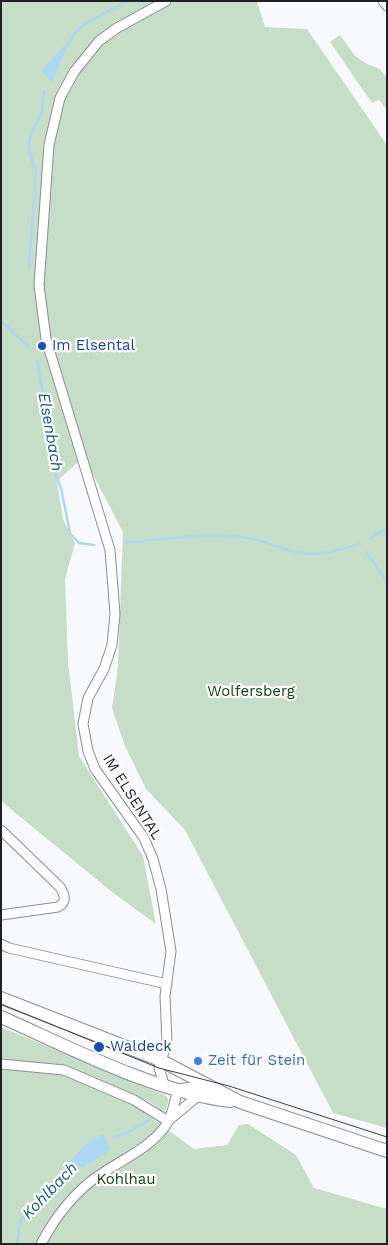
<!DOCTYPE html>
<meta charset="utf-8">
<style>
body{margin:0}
#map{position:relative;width:388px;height:1245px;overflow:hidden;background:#f8f9fd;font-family:"Work Sans",sans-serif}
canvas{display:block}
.frame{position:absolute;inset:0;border:2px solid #202125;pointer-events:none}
</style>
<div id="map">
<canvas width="388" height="1245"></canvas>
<div class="frame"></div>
</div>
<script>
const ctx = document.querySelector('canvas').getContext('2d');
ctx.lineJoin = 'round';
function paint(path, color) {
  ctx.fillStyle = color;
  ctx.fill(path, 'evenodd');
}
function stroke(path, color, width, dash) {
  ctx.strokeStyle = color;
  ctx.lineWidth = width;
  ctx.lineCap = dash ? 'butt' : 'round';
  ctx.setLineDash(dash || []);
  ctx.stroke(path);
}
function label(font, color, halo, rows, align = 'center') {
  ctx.font = font + ' "Work Sans",sans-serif';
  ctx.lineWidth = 4.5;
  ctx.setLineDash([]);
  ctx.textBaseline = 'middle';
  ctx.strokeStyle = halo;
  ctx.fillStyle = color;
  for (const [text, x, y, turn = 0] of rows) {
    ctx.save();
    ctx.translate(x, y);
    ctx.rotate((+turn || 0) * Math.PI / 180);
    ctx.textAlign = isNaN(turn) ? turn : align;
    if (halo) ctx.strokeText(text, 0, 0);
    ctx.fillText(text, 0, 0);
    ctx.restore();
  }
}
const green = new Path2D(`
 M1 1H257L265 27 307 29 387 145V1128L333 1113 185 830 146 789 125 746 112 708 118 667 123 532 84 457 57 481 63 519 75 543 65 579 68 662 79 756 143 856 156 924 112 892 1 801Z
 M340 35 355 56 367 64 380 69 387 78V110L379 100 372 103 330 42Z
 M1 1027 165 1095 169 1100 166 1109 163 1112 150 1102 70 1067 1 1062Z
 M1 1066 62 1074 126 1099 194 1149 227 1145 239 1125 248 1124 296 1155 314 1188 387 1209V1244H1Z`);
const water = new Path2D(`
 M64 46 66 48 52 82 41 71Z
 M104 1134 111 1150 83 1167 74 1166 71 1160 89 1141Z`);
const stream = new Path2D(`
 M61 57C66 49 70 40 75 33 85 21 115 8 129 1
 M29 267 36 172 28 148 31 134 42 112 44 91
 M1 321 29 347
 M37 361 53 447 52 464 61 488 70 533 79 543 94 545
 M371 538 387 528
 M126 543C167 539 208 532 248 538 265 541 280 548 296 552 317 557 340 550 360 544
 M367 553 387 582
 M115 1137 125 1134 151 1119
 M17 1244 21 1219 60 1186 76 1164`);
const minor = new Path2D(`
 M383 1 387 6
 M1 830 60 887C65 895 67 902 58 907L1 915
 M1 944 9 948 167 984
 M1 1064 64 1070 134 1100 168 1121
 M164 1084 159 1068 167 1042 165 996 171 951 161 889 153 859 144 838 95 769 88 751 83 724 88 698 104 669 112 645 115 614 110 550 46 339 39 285 49 145 60 98 74 72 99 41 117 28 166 1
 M168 1121 199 1095
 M41 1244C55 1217 76 1190 101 1174 123 1159 154 1146 168 1122 173 1112 175 1100 178 1089L193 1087 213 1090`);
const secondary = new Path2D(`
 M1 998 160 1060 240 1102 387 1151
 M1 1017C71 1048 154 1092 230 1101`);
const tram = new Path2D(`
 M1 1004 159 1068 229 1086 387 1137`);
const markers = [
 [42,346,5,"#1a4fb4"],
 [99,1047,6,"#1a4fb4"],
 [198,1061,5,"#3f7fe0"]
];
const transitNames = [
 ["Im Elsental",52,346],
 ["Waldeck",110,1047]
];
const parkNames = [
 ["Wolfersberg",251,692],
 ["Kohlhau",126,1180]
];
const streetNames = [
 ["IM ELSENTAL",132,797,58]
];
const shopNames = [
 ["Zeit für Stein",208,1061]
];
const waterNames = [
 ["Elsenbach",50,432,80],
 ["Kohlbach",50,1191,-46]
];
paint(green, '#c6ddc7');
paint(water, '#add7f2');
stroke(stream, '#add7f2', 2.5);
stroke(minor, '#8b8e97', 11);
stroke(secondary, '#8b8e97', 14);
stroke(minor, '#fff', 9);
stroke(secondary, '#fff', 12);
stroke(tram, '#3c3d41', 1);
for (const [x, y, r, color] of markers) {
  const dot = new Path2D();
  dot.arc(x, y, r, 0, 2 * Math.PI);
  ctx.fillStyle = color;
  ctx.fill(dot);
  stroke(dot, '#fff', 2);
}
label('15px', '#164399', '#fff', transitNames, 'left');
label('15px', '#114318', '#fff', parkNames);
label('15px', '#202125', '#fff', streetNames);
label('15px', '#366cbe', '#fff', shopNames, 'left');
label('italic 16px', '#165b7f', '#fff', waterNames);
</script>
